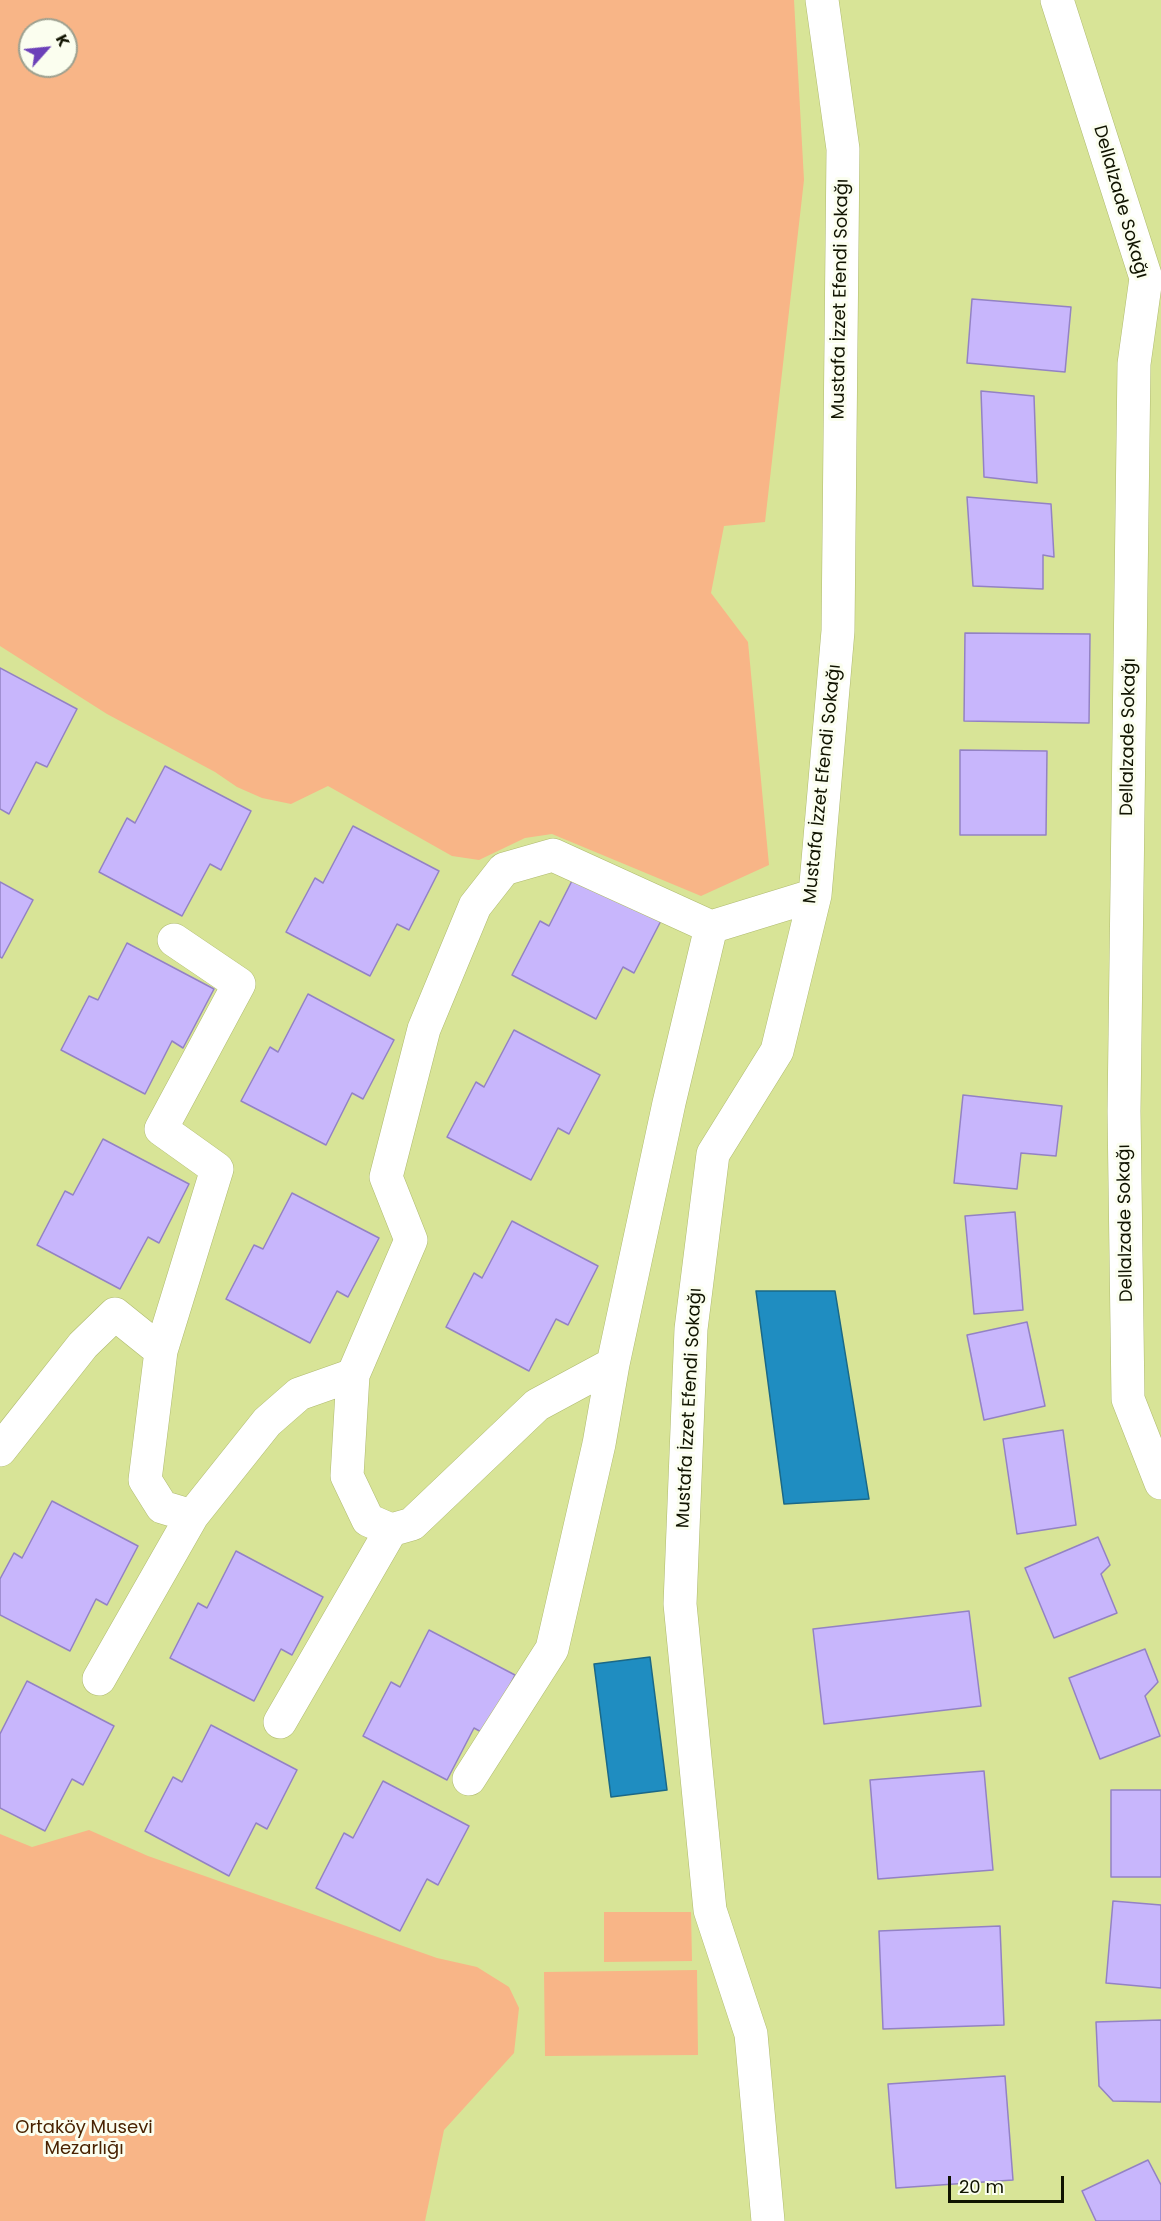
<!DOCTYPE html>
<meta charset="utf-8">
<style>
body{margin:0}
#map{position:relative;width:1161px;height:2221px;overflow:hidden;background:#d8e497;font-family:Poppins,sans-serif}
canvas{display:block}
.north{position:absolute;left:18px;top:18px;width:60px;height:60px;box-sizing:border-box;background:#fbfeef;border:2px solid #9da08f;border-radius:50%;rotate:63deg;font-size:16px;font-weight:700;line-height:24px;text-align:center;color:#101300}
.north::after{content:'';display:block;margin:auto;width:21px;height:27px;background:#6c41b9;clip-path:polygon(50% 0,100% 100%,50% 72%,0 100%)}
.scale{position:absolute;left:948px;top:2176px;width:116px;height:27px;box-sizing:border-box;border:3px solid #101300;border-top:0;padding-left:8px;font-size:18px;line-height:21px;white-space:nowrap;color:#101300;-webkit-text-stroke:4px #fbfeef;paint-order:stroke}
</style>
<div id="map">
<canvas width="1161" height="2221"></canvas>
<div class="north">K</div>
<div class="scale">20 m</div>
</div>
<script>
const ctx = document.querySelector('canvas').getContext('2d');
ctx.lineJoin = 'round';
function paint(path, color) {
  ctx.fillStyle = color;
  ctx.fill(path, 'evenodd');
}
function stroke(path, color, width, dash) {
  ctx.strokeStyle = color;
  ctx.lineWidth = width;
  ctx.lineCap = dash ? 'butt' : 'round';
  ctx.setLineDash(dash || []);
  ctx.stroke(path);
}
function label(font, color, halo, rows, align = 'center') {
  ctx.font = font + ' Poppins,sans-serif';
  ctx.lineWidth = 6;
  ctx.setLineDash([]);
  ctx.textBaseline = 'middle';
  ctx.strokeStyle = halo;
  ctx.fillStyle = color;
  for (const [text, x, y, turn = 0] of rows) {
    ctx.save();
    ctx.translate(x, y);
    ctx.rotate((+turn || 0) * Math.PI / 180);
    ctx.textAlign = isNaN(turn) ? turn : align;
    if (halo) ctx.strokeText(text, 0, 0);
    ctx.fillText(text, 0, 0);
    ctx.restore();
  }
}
const green = new Path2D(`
 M0 0H794L804 180 765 522 724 526 711 593 748 642 769 865 701 896 552 834 525 838 479 860 452 856 328 786 291 804 262 798 237 787 215 772 107 714 0 646ZM30 30H66V66H30Z
 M89 1830 148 1856 437 1958 477 1967 509 1987 519 2008 514 2053 444 2130 425 2221H0V1834L32 1847Z
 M604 1912H691L692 1961 604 1962Z
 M697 1970 698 2055 545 2056 544 1972Z`);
const water = new Path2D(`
 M756 1291H835L869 1499 784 1504Z
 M650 1657 667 1790 611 1797 594 1664Z`);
const building = new Path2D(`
 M972 299 1071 307 1065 372 967 363Z
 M981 391 1034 396 1037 483 984 477Z
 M967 497 1051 504 1054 557 1043 555V589L973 586Z
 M965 633 1090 634 1089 723 964 721Z
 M0 668 77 709 47 767 36 762 9 814 0 809Z
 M960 750 1047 751 1046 835H960Z
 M165 766 251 811 221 870 210 864 182 916 99 872 127 818 135 823Z
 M353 826 439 871 409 930 397 924 370 976 286 932 315 878 323 883Z
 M578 869 665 913 634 973 623 967 596 1019 512 975 540 921 549 926Z
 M0 882 33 900 2 958 0 957Z
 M127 943 214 989 183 1048 172 1041 145 1094 61 1050 89 996 98 1000Z
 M308 994 394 1040 363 1099 352 1093 326 1145 241 1101 270 1047 278 1052Z
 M514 1030 600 1075 569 1134 558 1128 531 1180 447 1137 476 1082 484 1087Z
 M963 1095 1062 1106 1056 1156 1021 1153 1017 1189 954 1183Z
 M103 1139 189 1184 159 1243 148 1237 120 1289 37 1245 65 1191 73 1195Z
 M292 1193 379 1238 348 1297 337 1291 310 1343 226 1299 254 1245 263 1249Z
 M1015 1212 1023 1310 974 1314 965 1216Z
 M512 1221 598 1266 568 1325 556 1319 529 1371 446 1327 474 1273 482 1278Z
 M1027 1322 1045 1406 984 1420 967 1335Z
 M1063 1430 1076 1525 1017 1534 1003 1439Z
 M52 1501 138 1546 107 1605 96 1599 70 1651 0 1615V1579L14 1553 22 1558Z
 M1098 1537 1110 1565 1101 1574 1117 1613 1054 1638 1025 1568Z
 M236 1551 323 1597 292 1655 281 1649 254 1701 170 1658 198 1603 207 1608Z
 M969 1611 981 1706 824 1724 813 1629Z
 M429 1630 515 1675 485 1734 474 1728 447 1780 363 1736 391 1682 400 1687Z
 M1145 1649 1158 1682 1145 1696 1160 1736 1100 1759 1069 1678Z
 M27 1681 114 1726 83 1785 72 1779 45 1831 0 1808V1734Z
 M211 1725 297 1770 267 1829 256 1823 229 1876 145 1831 173 1777 182 1782Z
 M984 1771 993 1870 878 1879 870 1780Z
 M383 1781 469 1826 438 1885 427 1879 400 1931 316 1888 344 1833 353 1838Z
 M1111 1790H1161V1877H1111Z
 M1113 1901 1161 1905V1988L1106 1983Z
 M1000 1926 1004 2025 883 2029 879 1931Z
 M1161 2020V2102L1113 2101 1099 2086 1096 2022Z
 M1005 2076 1013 2180 896 2188 888 2084Z
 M1148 2160 1161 2185V2221H1096L1082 2191Z`);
const minor = new Path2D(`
 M1057 0 1146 278 1134 364 1124 1111 1128 1399 1161 1483
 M161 1351 217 1169 161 1129 239 984 174 940
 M353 1375 411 1240 386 1177 424 1029 475 906 504 869 553 855 711 927
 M0 1450 83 1345 115 1314 161 1351 145 1480 162 1507 192 1516 267 1422 299 1394 353 1375 347 1476 368 1520 391 1530 412 1524 537 1405 613 1364 669 1103 711 927 815 895
 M99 1679 192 1516
 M280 1722 391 1530
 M469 1779 552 1649 599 1444 613 1364
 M768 2221 751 2034 710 1910 680 1604 691 1329 713 1154 777 1051 815 895 838 631 843 149 822 0`);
const streetNames = [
 ["Dellalzade Sokağı",1120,202,74],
 ["Mustafa İzzet Efendi Sokağı",841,299,-89],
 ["Dellalzade Sokağı",1129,737,-89],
 ["Mustafa İzzet Efendi Sokağı",823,784,-84],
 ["Dellalzade Sokağı",1126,1223,-91],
 ["Mustafa İzzet Efendi Sokağı",690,1408,-87]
];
const parkNames = [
 ["Ortaköy Musevi",84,2128],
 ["Mezarlığı",84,2149]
];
paint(green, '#f8b587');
paint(water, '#1f8dc1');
stroke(water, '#1a6887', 1.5);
paint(building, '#c8b6fc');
stroke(building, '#9382c4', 1.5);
stroke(minor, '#afba6f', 34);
stroke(minor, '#fff', 33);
label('18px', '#101300', '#fbfeef', streetNames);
label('18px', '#482201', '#fbfeef', parkNames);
</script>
